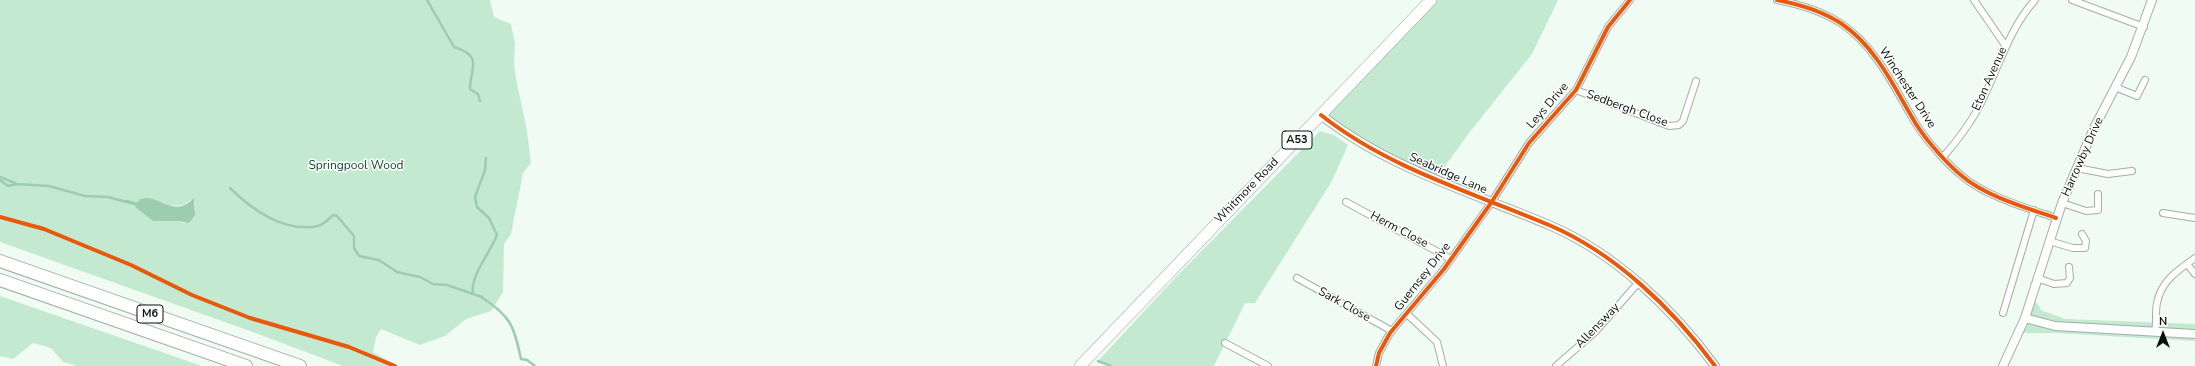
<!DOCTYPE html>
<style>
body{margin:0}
#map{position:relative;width:2195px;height:366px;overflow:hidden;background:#f0fbf3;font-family:"Nunito Sans",sans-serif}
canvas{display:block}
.north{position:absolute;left:2143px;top:314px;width:40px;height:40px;-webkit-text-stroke:3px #fff;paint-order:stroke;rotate:0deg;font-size:11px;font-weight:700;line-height:16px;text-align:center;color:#08130c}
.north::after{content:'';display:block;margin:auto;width:14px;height:18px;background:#08130c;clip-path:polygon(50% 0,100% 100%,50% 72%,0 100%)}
</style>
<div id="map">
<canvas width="2195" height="366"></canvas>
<div class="north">N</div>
</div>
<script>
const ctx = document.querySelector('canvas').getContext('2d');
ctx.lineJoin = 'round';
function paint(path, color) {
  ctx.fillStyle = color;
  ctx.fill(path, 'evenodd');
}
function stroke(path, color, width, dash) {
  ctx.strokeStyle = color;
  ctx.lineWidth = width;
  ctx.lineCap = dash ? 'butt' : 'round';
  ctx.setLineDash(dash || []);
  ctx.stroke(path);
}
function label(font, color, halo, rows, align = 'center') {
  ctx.font = font + ' "Nunito Sans",sans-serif';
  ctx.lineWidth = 3;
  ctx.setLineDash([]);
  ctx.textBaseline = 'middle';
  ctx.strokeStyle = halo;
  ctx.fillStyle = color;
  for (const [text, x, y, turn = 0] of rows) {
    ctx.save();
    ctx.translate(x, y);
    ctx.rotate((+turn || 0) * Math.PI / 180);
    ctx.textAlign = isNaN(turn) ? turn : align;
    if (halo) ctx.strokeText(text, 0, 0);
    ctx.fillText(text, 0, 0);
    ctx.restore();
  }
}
const green = new Path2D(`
 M0 0H490L494 17 511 24 515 43 514 65 517 84 526 125 531 163 523 173 511 234 504 244 503 292 491 311 466 319 445 336 420 345 381 329 376 337 373 352 397 366H343L250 331 0 242ZM149 198 168 206 183 205 191 200 195 201V211L184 223 178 221H153L135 207 140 199Z
 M1431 0H1558L1532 54 1469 133 1435 180 1408 168 1321 115Z
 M1320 131 1334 135 1348 145 1332 181 1255 303H1245L1214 366H1111L1098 361 1174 279Z
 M0 296 202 366H77L63 362 51 348 33 343 13 359 0 356Z
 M2031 300 2037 303 2041 310 2065 319 2195 324V341L2056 333H2019Z`);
const water = new Path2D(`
 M145 198C161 197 174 218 194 198L195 215 189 223 178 221H153L135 207 140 199Z`);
const stream = new Path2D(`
 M427 0 454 47C484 56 470 68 470 89L478 94 480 101
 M0 177 17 184 49 186 85 196 108 197 138 205
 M0 180 8 186 17 184
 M230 188C252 210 285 233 318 226 323 225 329 219 333 215L337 216 354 236V248L359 256 379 260 397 272 420 277 433 284 447 285 482 297
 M126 201 139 204
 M473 293C470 276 491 251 497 235L489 218 477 207 475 197 485 170 486 158
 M481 297C511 316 514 326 521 359L527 360 535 366
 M1098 361 1111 366`);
const minor = new Path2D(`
 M1777 0C1798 4 1824 12 1842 24 1877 48 1895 89 1916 124 1926 140 1947 164 1962 176 1985 196 2027 208 2056 218
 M1974 0 2005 45
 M2072 0 2144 27
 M2115 87 2137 96 2145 80
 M1576 90 1669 126 1679 125 1683 121 1696 81
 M1943 157C1958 140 1970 124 1980 105 1998 70 2008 30 2035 0
 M2077 168 2108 174 2132 171
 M1346 202 1451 259
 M2062 203 2086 211 2098 210V194
 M2163 213 2195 218
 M2049 241 2073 248H2085L2086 241 2082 234
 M2187 264 2195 274
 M1297 278 1392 331
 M2037 278 2054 284 2067 283 2070 278 2069 267
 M2003 313 2034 210
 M1407 314 1437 342 1443 366
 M2155 332C2157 322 2155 312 2157 303 2161 281 2178 270 2195 258
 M1225 343 1268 366
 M1376 366 1379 353 1390 333 1444 269 1491 203 1529 143 1576 90 1608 27 1630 0
 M1556 366 1595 332 1638 283`);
const tertiary = new Path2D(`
 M1321 115C1388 168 1471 192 1549 225 1615 253 1673 309 1715 366
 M2025 318 2062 203 2094 128 2131 57 2152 0
 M2003 366 2025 318 2055 326 2195 334`);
const trunk = new Path2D(`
 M1080 366 1431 0`);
const motorway = new Path2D(`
 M0 261 300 366
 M0 280 246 366`);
const cycleway = new Path2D(`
 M1777 0C1798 4 1824 12 1842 24 1877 48 1895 89 1916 124 1926 140 1947 164 1962 176 1985 196 2027 208 2056 218
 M1321 115C1388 168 1471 192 1549 225 1615 253 1673 309 1715 366
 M0 217 44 229 131 265 192 295 250 318 349 347 395 366
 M1376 366 1379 353 1390 333 1444 269 1491 203 1529 143 1576 90 1608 27 1630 0`);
const shields = [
 [1297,140,30],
 [150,314,26]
];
const shieldNames = [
 ["A53",1297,140],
 ["M6",150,314]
];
const streetNames = [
 ["Eton Avenue",1990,79,-66],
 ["Winchester Drive",1907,88,57],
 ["Leys Drive",1548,106,-49],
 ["Sedbergh Close",1627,109,20],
 ["Harrowby Drive",2083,157,-66],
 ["Seabridge Lane",1448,174,24],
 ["Whitmore Road",1247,191,-46],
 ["Herm Close",1399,230,28],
 ["Guernsey Drive",1423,277,-52],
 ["Sark Close",1344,305,29],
 ["Allensway",1598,326,-46]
];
const parkNames = [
 ["Springpool Wood",356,166]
];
paint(green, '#c3ead1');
paint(water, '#9dcdaf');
stroke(stream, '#9dcdaf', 2.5);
stroke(minor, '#a4aea7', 8);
stroke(tertiary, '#a4aea7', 10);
stroke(trunk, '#a4aea7', 12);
stroke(motorway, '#a4aea7', 14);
stroke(minor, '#fdfefd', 6);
stroke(tertiary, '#fdfefd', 8);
stroke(trunk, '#fdfefd', 11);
stroke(motorway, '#fdfefd', 12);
stroke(cycleway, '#e8590c', 4);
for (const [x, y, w] of shields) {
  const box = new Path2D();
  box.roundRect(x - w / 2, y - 9, w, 18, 3);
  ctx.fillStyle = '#fff';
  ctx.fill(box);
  stroke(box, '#08130c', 1);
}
label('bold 11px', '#08130c', null, shieldNames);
label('12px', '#08130c', '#fff', streetNames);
label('12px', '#0b3f25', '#fff', parkNames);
</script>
